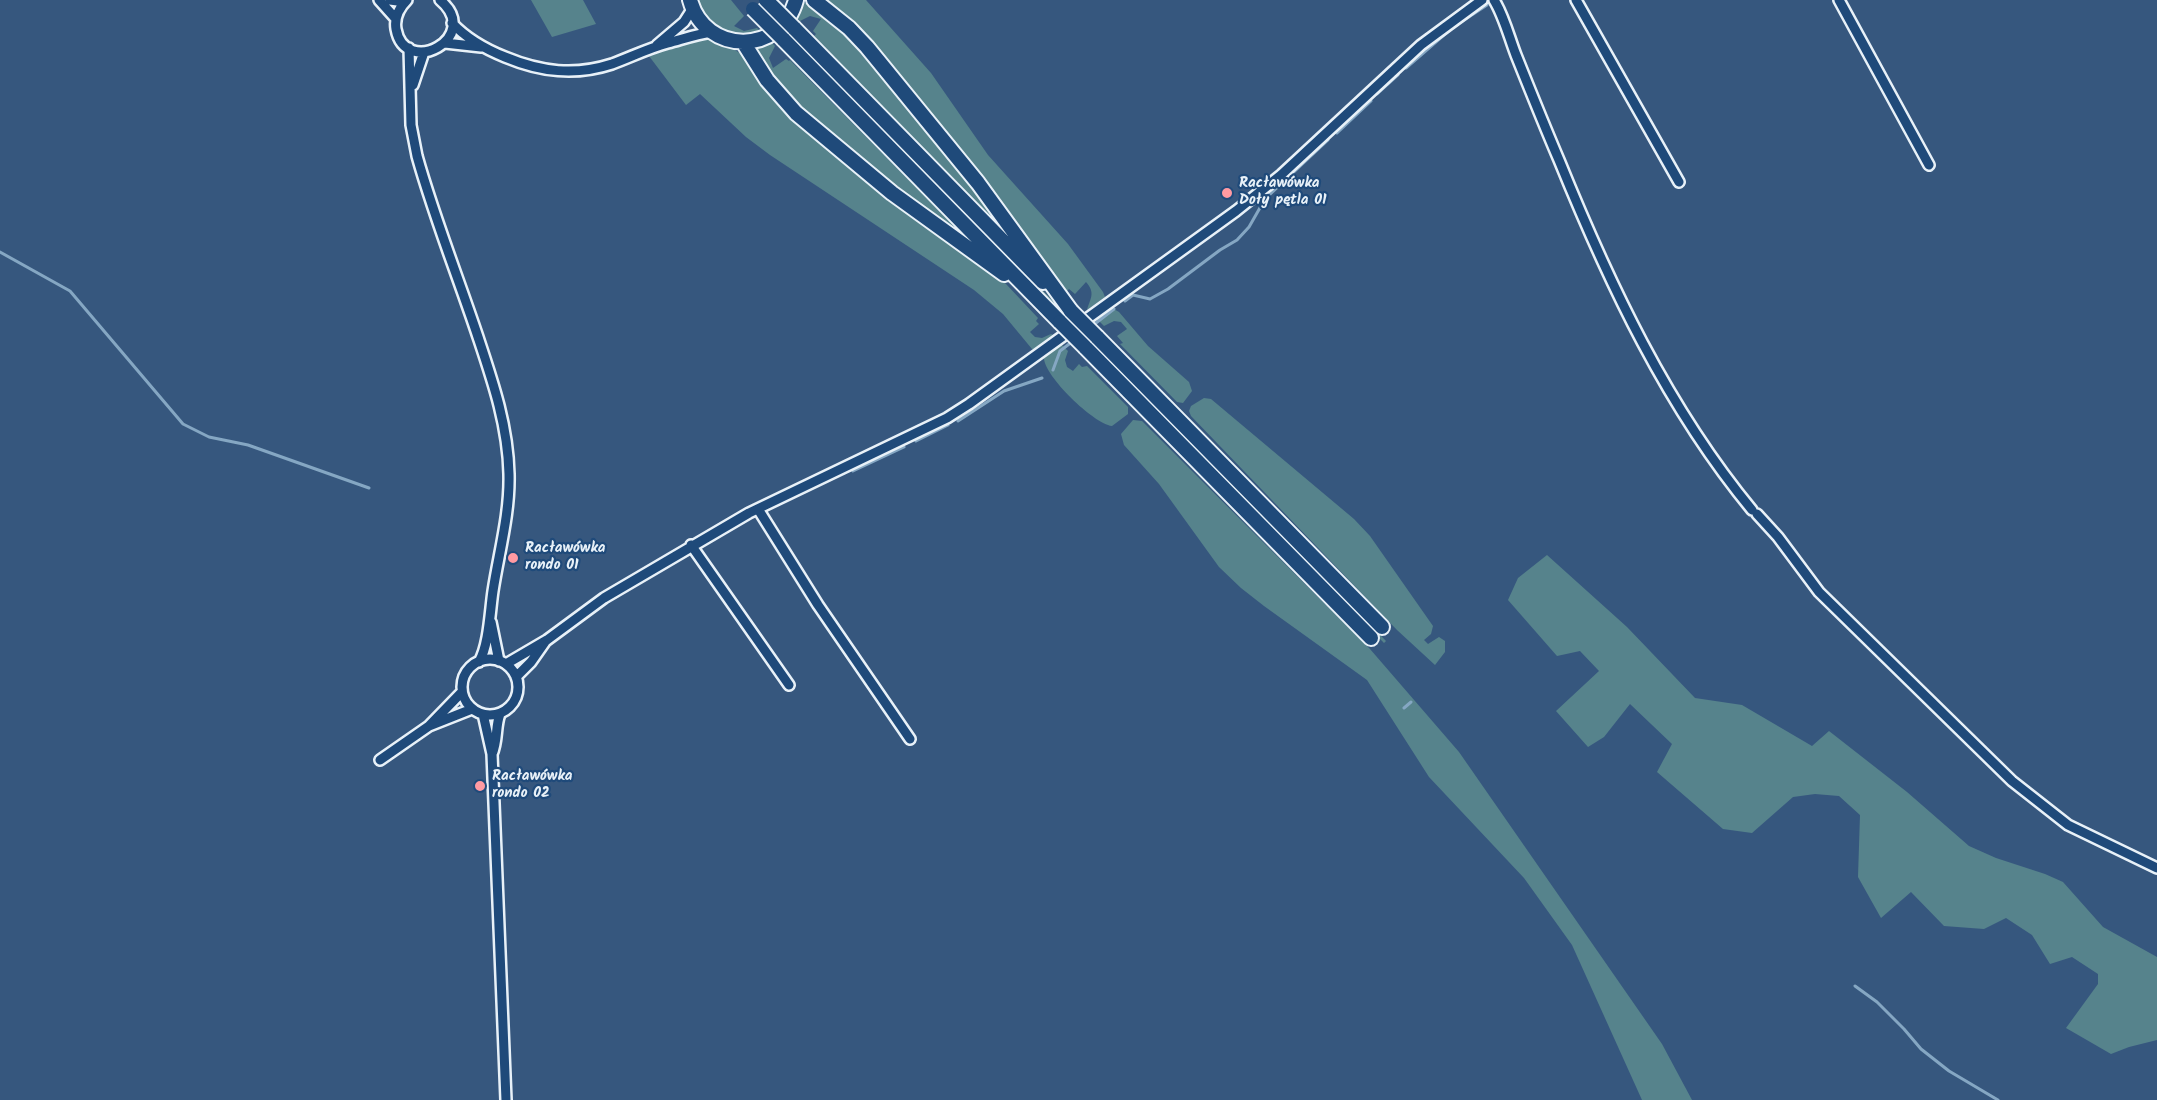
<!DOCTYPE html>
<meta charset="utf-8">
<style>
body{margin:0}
canvas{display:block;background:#36577e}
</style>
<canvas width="2157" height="1100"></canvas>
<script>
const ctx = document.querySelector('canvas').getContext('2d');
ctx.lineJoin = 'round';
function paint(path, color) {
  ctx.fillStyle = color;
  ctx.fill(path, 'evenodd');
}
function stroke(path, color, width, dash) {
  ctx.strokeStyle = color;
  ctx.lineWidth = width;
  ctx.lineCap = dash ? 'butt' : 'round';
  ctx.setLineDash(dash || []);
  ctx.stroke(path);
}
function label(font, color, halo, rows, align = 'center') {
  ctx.font = font + ' Kalam,sans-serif';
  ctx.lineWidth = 4.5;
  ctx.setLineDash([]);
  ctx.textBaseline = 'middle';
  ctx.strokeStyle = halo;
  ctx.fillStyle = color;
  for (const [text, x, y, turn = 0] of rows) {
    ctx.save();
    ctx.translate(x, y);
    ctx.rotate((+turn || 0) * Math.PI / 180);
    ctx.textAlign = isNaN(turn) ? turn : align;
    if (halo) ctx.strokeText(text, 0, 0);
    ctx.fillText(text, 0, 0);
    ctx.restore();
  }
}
const green = new Path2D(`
 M531 0H583L596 24 552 37Z
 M698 0H731L744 16 734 26 744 31 757 28 759 30C734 42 707 24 698 0Z
 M824 0H866L931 73 988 155 1068 244 1103 292 1105 297 1087 310C1090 299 1096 293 1086 282L1075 294 1069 289 1067 291 1045 267 846 18Z
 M803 2 814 7 849 36 1004 224 1006 230 1005 231 814 36 816 34 813 31 821 19 810 16 800 21 796 17Z
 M794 37 1067 315 1064 318 792 39Z
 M701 38C709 39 716 42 724 45 745 53 749 61 761 80L1006 284 1038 318 1036 321 1039 324 1030 332 1035 337 1042 338 1051 334 1053 335 1034 349H1032L1003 314 974 290 770 155 746 137 700 94 686 105 649 56 687 41Z
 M771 42 775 46 769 58 773 68 786 59 789 61 790 60 965 237 925 211 811 119 781 89 755 49Z
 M1112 308 1119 312 1148 346 1189 382 1192 391 1183 403 1177 402 1120 344 1123 343 1117 336 1127 329 1121 322 1114 321 1104 326 1096 318Z
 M1061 344 1068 351 1065 360 1067 367 1073 371 1079 364 1082 367 1087 366 1128 407V414L1112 426C1094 424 1044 376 1044 358Z
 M1204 398 1211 399 1354 519 1370 536 1433 626 1431 634 1424 640 1428 644 1439 637 1445 641V652L1435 665 1397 630 1191 416 1189 411 1191 406Z
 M1133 420 1142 421 1370 649 1459 752 1662 1044 1692 1100H1642L1572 945 1524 878 1429 777 1367 680 1264 606 1241 588 1219 567 1159 484 1124 445 1121 434Z
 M1210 460 1386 641 1384 643 1207 463Z
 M1547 555 1627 627 1695 698 1742 705 1812 746 1829 731 1907 792 1969 846 1996 858 2045 874 2063 882 2103 927 2157 957V1040L2129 1047 2111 1054 2066 1028 2098 984V974L2072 957 2050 964 2032 935 2006 918 1984 929 1944 926 1911 892 1881 918 1858 877 1860 815 1839 796 1815 794 1793 797 1752 833 1723 829 1657 772 1672 744 1630 704 1604 737 1588 747 1556 711 1599 671 1580 651 1557 656 1508 600 1518 578Z`);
const stream = new Path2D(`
 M1406 68 1452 28 1487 5
 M1377 94 1398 75
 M1337 133 1371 101
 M0 252 70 291 183 424 209 437 248 445 369 488
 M1125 301 1133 295 1150 299 1168 289 1220 250 1237 240 1249 227 1265 199 1328 140
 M1092 326 1114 309
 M1053 370 1060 351 1073 341
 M958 421 1004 391 1042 378
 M916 441 948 425
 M853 471 904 447
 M1404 708 1411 702
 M1855 986 1877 1002 1904 1029 1921 1049 1949 1071 1998 1100`);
const minor = new Path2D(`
 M379 0 396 19
 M390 0 405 2
 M407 0C399 8 394 17 396 29 405 79 484 37 440 0
 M1494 0C1504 16 1509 37 1516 55 1530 90 1544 125 1559 160 1609 283 1667 407 1752 510
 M1576 0 1679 182
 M1839 0 1929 165
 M452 23C467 39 485 49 505 57 541 72 575 76 612 64 631 57 649 48 668 43 683 39 697 34 712 32
 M445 43 481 47
 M657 45 684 22 693 8
 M409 48 411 125 417 156C434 217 458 277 478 337 493 382 508 426 509 474 510 514 499 552 493 591 490 611 489 645 479 662
 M413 85 424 52
 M758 509 818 605 910 739
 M1757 514 1778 537 1819 592 2012 781 2068 825 2157 868
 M691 545 789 685
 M491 622 499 661
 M462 687a28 28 0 1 1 56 0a28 28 0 1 1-56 0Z
 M506 664 547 640 604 598 749 513 947 418 969 404 1236 211 1281 175 1421 45 1482 0
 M516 677 531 662 545 642
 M483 714 492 754 506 1100
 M429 726 462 692
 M492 754C498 741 495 727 500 714
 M380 760 429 726 472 709`);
const highway = new Path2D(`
 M690 0C705 55 781 56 796 0
 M814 0 849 28 867 47 978 183 1071 311
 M794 28 1043 282
 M783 39 1060 322
 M743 42 767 80 796 113 892 193 1004 274
 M1097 337 1382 627
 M1085 347 1371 638`);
const highwayBridge = new Path2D(`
 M766 0 794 28
 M753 9 783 39
 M1071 311 1097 337
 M1060 322 1085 347`);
const markers = [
 [1227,193,6,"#ff9aa2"],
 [513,558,6,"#ff9aa2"],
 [480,786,6,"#ff9aa2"]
];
const poiNames = [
 ["Racławówka",1239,184],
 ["Doły pętla 01",1239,201],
 ["Racławówka",525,549],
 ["rondo 01",525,566],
 ["Racławówka",492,777],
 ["rondo 02",492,794]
];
paint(green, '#56838c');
stroke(stream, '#85a7c3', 3);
stroke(minor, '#e8f1f8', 14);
stroke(highway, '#e8f1f8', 18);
stroke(minor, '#1f4a7a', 9);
stroke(highway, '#1f4a7a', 14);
stroke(highwayBridge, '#e8f1f8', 18, []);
stroke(highwayBridge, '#1f4a7a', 14);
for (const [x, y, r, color] of markers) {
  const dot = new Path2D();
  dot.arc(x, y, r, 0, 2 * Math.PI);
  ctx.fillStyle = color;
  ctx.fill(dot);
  stroke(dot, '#1f4a7a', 2);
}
label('bold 15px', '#e8f1f8', '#1f4a7a', poiNames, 'left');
</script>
